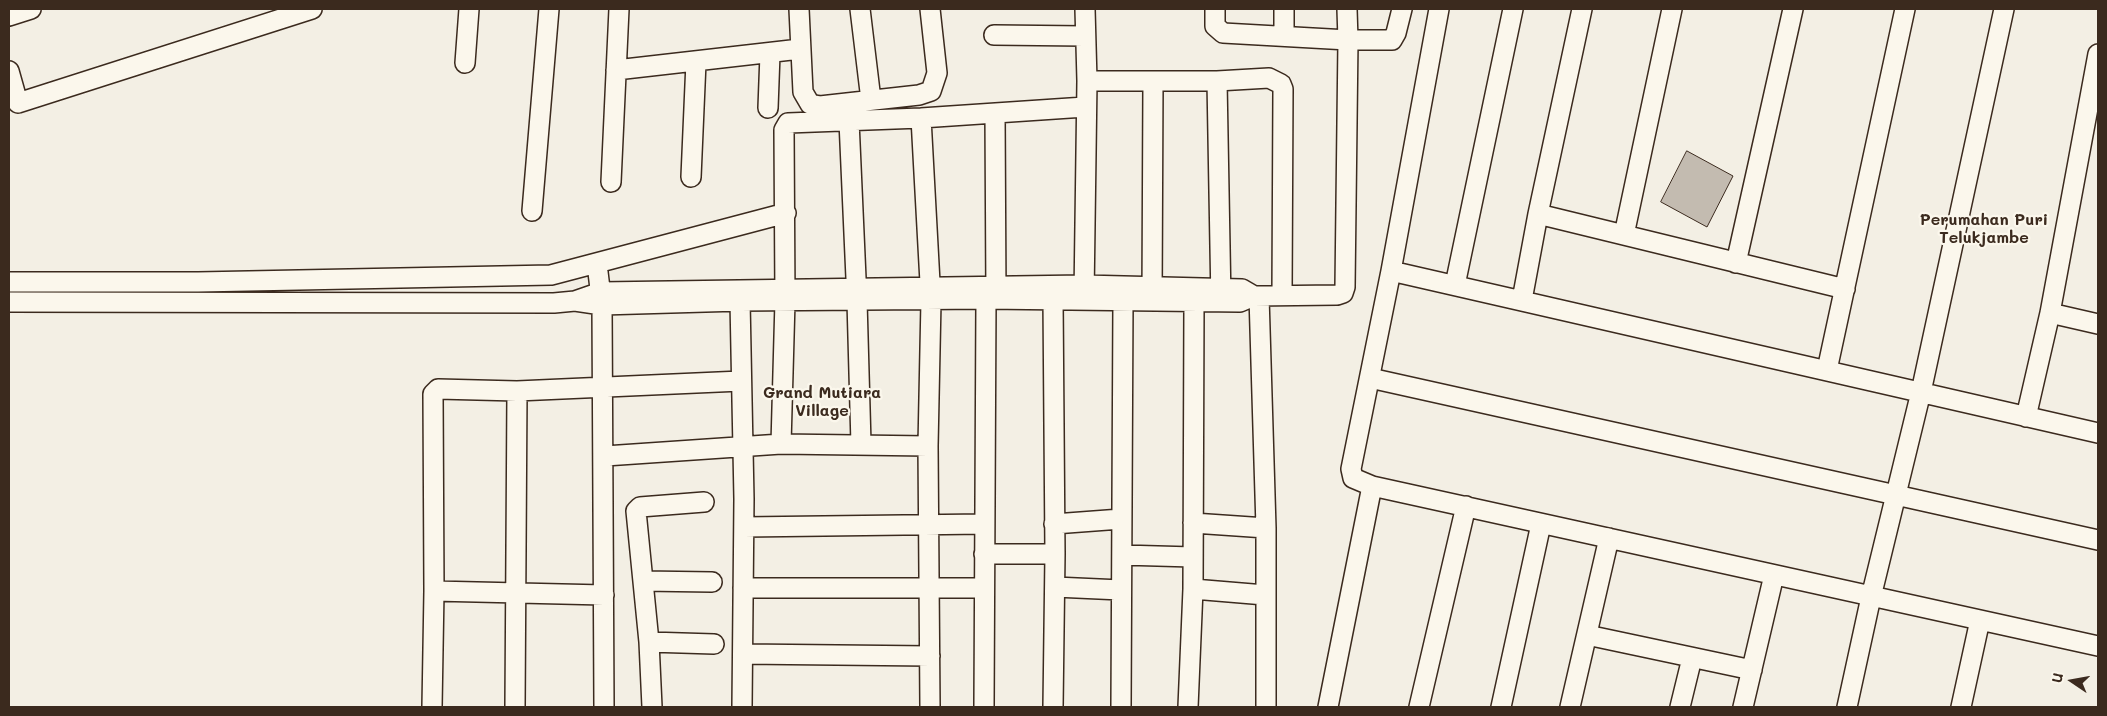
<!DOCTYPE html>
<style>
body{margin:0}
#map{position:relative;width:2107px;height:716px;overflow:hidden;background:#f3efe4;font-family:Mali,sans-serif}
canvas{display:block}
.frame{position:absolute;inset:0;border:10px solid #3b2a1e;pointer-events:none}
.north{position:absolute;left:2047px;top:656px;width:50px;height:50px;-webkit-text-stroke:4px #fbf7ec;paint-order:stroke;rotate:282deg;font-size:14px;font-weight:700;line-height:20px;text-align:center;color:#3b2a1e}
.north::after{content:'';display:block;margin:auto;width:18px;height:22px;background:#3b2a1e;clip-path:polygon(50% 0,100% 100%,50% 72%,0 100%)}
</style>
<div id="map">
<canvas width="2107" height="716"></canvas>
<div class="frame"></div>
<div class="north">U</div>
</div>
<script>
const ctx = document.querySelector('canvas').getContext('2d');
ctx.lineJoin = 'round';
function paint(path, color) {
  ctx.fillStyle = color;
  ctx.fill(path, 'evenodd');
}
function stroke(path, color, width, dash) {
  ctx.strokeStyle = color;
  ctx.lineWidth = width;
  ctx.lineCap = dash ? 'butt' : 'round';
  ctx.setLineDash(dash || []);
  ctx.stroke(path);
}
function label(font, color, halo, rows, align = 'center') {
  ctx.font = font + ' Mali,sans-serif';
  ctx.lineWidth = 4.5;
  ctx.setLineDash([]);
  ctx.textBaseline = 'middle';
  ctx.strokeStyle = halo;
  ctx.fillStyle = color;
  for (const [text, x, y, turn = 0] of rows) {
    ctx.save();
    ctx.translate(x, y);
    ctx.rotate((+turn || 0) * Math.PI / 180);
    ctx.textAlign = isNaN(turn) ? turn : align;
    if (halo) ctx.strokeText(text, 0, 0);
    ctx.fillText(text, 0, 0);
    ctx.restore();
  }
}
const building = new Path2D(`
 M1687 151 1733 176 1707 227 1661 202Z`);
const street = new Path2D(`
 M799 9 803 92 810 104 820 106 919 95 931 91 937 73 930 9
 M860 9 871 100
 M1215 9V26L1223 33 1348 40 1345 287 1343 293 1337 295 1254 296
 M1284 9V35
 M1347 9 1348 40H1392L1396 33 1402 9
 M1439 9 1391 271 1351 469 1353 478 1372 486 2098 646
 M9 16 31 9
 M994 35 1084 36
 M465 63 469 9
 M616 70 800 49
 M9 71 18 103 312 9
 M1087 81H1217L1269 78 1281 84 1283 89 1282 295
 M1217 81 1221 302
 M768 108 770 54
 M995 113 996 299
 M921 118 931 301 928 446 930 707
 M849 121 857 301 861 444
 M691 177 696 62
 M611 182 619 9
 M532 211 549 9
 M1538 214 1845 289
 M1624 235 1672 9
 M1736 263 1793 9
 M597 264 602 305 604 707
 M1391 271 2098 433
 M9 282H198L551 275 786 213
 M1084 285 1242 289 1254 296 1240 302 986 299 740 301 602 305 575 301 601 292Z
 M1455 285 1513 9
 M1084 296 1087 81 1085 9
 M1259 296 1266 528V707
 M1053 299 1055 554 1053 707
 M1152 299 1153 81
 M1522 300 1538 214 1582 9
 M740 301 744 499 742 707
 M9 302 554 303 575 301
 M2050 313 2098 324
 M1827 370 1905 9
 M1370 378 2098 540
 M2026 417 2050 313 2098 54
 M781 444 785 301 784 130 788 123 921 118 1085 107
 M605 456 781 444 928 446
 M1193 523 1266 528
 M1054 524 1121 519
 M744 527 984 524
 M984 554H1055
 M1122 555 1193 557
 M643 581 712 582
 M1055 587 1121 590
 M743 588H983
 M1193 589 1265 595
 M604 595 434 591 433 394 438 389 517 391 741 381
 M1587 635 1752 670
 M649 642 714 644
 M743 654 930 656
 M432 707 434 591
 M515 707 517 391
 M652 707 649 642 636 511 640 507 704 502
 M984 707 986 299
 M1121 707 1123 300
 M1188 707 1193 589 1194 302
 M1328 707 1372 486
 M1419 707 1466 506
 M1501 707 1541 524
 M1570 707 1609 538
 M1680 707 1692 658
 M1743 707 1774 575
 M1847 707 1871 597 1921 392 2004 9
 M1961 707 1980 620`);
const neighbourhoodNames = [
 ["Perumahan Puri",1984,220],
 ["Telukjambe",1984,238],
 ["Grand Mutiara",822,393],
 ["Village",822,411]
];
paint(building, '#c3bbb0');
stroke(building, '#3b2a1e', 1);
stroke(street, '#3b2a1e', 22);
stroke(street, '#fbf7ec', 19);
label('bold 16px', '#3b2a1e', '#fbf7ec', neighbourhoodNames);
</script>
